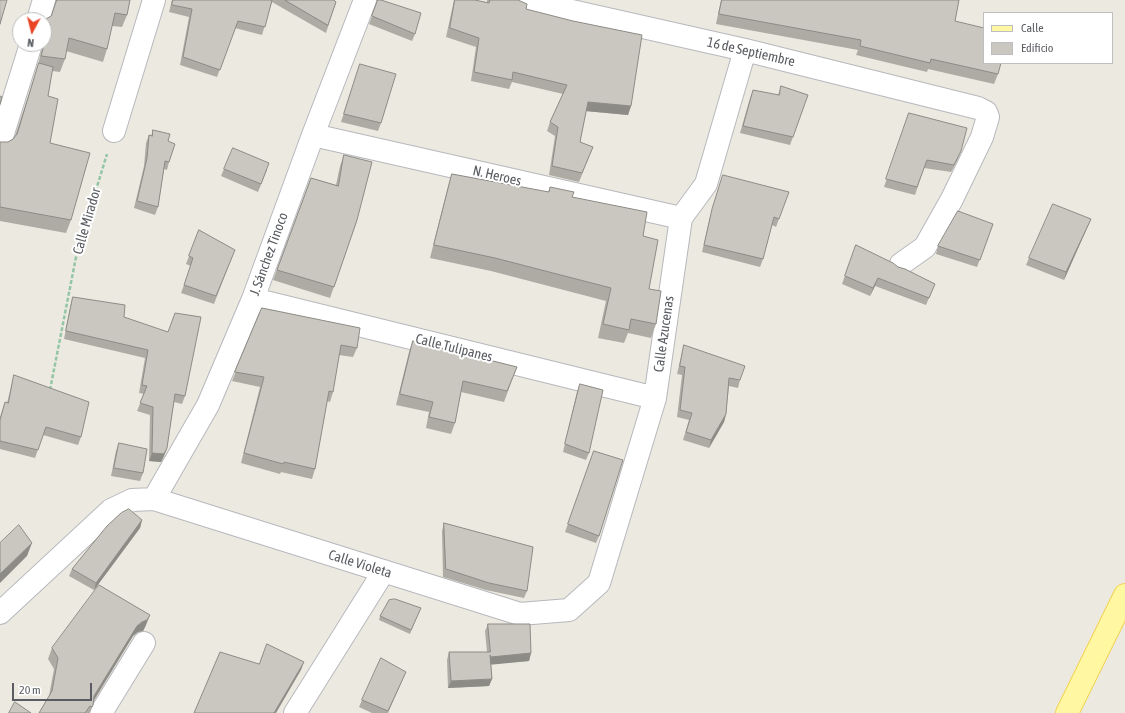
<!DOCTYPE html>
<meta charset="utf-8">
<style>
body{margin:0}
#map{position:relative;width:1125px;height:713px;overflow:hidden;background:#eceae0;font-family:"Asap Condensed",sans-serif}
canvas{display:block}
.legend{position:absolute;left:983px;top:12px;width:130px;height:52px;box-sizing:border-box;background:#fff;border:1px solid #bdbec0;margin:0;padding:5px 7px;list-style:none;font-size:12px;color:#595c61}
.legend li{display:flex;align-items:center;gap:8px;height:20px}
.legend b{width:20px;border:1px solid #bdbec0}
.north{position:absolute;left:12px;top:12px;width:40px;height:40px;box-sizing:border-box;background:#fff;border:1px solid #bdbec0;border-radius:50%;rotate:187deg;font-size:11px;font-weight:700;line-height:16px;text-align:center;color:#595c61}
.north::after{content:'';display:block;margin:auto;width:14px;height:18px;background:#eb4527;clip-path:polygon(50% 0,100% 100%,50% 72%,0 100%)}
.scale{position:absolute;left:12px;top:683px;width:80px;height:18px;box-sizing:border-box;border:2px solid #595c61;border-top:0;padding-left:5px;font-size:12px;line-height:14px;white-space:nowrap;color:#595c61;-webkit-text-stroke:3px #fff;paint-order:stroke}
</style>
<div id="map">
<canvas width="1125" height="713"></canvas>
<ul class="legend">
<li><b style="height:5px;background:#fff7a2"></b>Calle</li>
<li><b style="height:11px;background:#c9c7bf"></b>Edificio</li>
</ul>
<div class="north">N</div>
<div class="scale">20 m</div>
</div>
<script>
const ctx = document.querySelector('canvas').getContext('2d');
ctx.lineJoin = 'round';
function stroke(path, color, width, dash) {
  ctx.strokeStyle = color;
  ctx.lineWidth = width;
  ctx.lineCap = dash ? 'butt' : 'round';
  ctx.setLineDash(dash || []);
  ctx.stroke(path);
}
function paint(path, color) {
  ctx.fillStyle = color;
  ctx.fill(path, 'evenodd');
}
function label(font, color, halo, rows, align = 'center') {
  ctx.font = font + ' "Asap Condensed",sans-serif';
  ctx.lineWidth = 4;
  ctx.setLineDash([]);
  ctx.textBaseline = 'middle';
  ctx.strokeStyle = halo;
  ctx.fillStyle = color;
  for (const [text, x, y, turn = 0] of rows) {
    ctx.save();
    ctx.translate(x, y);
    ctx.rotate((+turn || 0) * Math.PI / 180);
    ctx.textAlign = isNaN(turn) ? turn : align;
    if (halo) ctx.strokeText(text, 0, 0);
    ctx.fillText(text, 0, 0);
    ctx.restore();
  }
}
const path = new Path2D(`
 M50 390 77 252 107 154`);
const minor = new Path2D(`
 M523 0 745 50 978 108 986 112 988 117 982 137 952 199 925 247 901 264
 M38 20 44 0
 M114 131 154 0
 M313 135 681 218
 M0 143 31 44
 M253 299 655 398
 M154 499 208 405 253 299 313 135 365 0
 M0 613 111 510 132 500 154 499 520 614 569 610 599 583 655 398 681 218 706 184 745 50
 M101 713 144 643
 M295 713 384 571`);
const major = new Path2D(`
 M1067 713 1125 595`);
const wall = new Path2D(`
 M56 0H130L127 15 122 27 112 26 107 49 103 62 66 51 65 59 60 72 52 71 48 96 50 143 71 220 66 233 0 221V142H8L13 139 15 136 37 69 43 44H44V40L45 36H44V20H39V19H46L51 16 56 3Z
 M172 0H334L336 2 326 33 272 2 262 35 235 28 217 77 180 65 189 17 169 12Z
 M378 0 415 34 412 41 369 24Z
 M454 0H475L487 3V0H518L526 9 631 106 628 115 586 111 580 142 593 147 579 182 549 175 555 136 547 131 550 122 563 94 512 82 509 89 471 81 476 47 446 37 453 5Z
 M721 0H959L955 21 998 74 994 84 928 69 927 72 856 55 858 50 716 24Z
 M360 64 381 123 378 131 341 122Z
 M781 86 793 137 790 145 740 133 750 98 753 90 778 95Z
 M909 113 958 158 951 172 924 168 915 195 884 187Z
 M153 130 168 141 169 162 167 170 164 169 158 207 155 215 134 208 144 166 146 143 149 135 151 136Z
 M344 155 357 220 330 298 273 280 311 178 336 185 340 166Z
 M224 169 267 170 258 192 221 176Z
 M452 174 548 192 550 187 572 197 643 236 649 289 656 324 651 338 628 333 624 343 598 338 606 301 491 271 430 258 448 187Z
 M721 183 779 219 776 227 772 225 763 259 760 267 702 252 710 217Z
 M1091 219 1088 226 1064 280 1026 265 1029 258Z
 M993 224 977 267 936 254 938 246Z
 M199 230 232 257 214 304 181 293 191 266 186 264Z
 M856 245 898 267 935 284 926 305 875 286 870 296 842 284Z
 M73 297 124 317 185 396 182 404 174 402 167 448 164 456 161 462 149 461 150 415 137 411 144 394 139 393 145 358 64 339 71 304Z
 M262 308 357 348 353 357 339 355 333 392 330 402 327 401 315 469 312 479 281 472 280 474 241 463 260 387 232 381Z
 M413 341 517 367 504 402 461 392 455 423 451 434 426 428 429 412 396 405 409 352Z
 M684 345 740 380 738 388 729 386 726 414 724 422 709 448 683 440 689 420 677 417 682 375 677 374 682 353Z
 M14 375 81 437 78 445 43 435 35 458 0 449V417L5 402 7 403Z
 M580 384 589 453 586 460 563 452 577 392Z
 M119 443 143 473 140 481 111 476 116 451Z
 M594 451 599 536 596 543 565 532Z
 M142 520 140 528 94 590 69 576 72 569Z
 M444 523 527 591 524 598 486 590 443 577 442 531Z
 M419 612 410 634 379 620 380 616Z
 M488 624 531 653 529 661 491 664 492 679 489 686 448 688 447 660 449 652H487L485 631Z
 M146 625 143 631 138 632 133 636 94 701 93 705 90 713H39L49 696 54 669 48 659 52 648Z
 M403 679 388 713H372L359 707 362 700Z`);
const shadedWall = new Path2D(`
 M588 102 631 106 628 115 585 111Z
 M961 151 958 158 951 172 954 165Z
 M1091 219 1088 226 1064 280 1066 272Z
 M878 278 875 286 870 296 873 288Z
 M726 414 724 422 709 448 711 440Z
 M167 448 164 456 161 462 149 461 152 453Z
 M142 520 140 528 94 590 96 583Z
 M32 543 27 556 0 583V574Z
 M150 615 146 625 143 631 138 632 133 636 90 706 94 696 137 626Z
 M531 653 529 661 488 665 491 657Z
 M304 662 301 670 276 713H274Z
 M492 679 489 686 448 688 451 681Z`);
const building = new Path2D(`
 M0 0H7L0 24Z
 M57 0H130L127 15 115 13 107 49 69 38 65 59 41 56 50 24 44 21V20H41L39 19H46L51 16Z
 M173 0H272L265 27 238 21 220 70 183 57 192 9 172 5Z
 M285 0H334L336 2 328 25Z
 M378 0H381L421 13 415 34 372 16Z
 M455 0H475L489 3 490 0H518L527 4 526 9 573 21 642 35 631 106 588 102 580 142 593 147 582 173 552 166 558 127 550 122 567 85 513 72 512 80 474 72 479 38 450 28Z
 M722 0H959L955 21 984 28V63H1001L998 74 931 59 930 63 860 46 861 40 719 14Z
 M39 63 53 67 48 96 58 99 50 143 90 153 71 220 0 207V142H8L13 139 17 134Z
 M360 64 396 74 381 123 344 114Z
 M781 86 808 95 793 137 743 126 753 90 779 95Z
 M0 96 2 97 0 104Z
 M909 113 967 128 961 151 954 165 927 160 917 187 886 179Z
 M153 130 170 134 168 141 175 144 169 162 165 161 158 207 137 201 147 158 149 135 152 136Z
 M233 148 269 163 261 184 224 169Z
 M344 155 372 162 357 220 334 287 277 270 311 178 338 186Z
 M452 174 549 192 550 187 574 192 572 197 647 212 643 236 658 240 649 289 661 291 656 324 631 319 629 330 603 324 611 288 495 258 434 245Z
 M723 175 789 192 779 219 774 217 763 259 704 245 712 209Z
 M1053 204 1091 219 1066 272 1029 258Z
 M958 211 993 224 980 260 938 246Z
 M199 230 235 250 216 296 184 285 193 258 189 256Z
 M856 245 893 263 898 267 905 269 935 284 929 298 878 278 873 288 845 276Z
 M73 297 125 305 124 317 168 332 175 313 201 317 185 396 175 394 167 448 164 454 152 453 153 407 140 403 147 386 142 385 148 350 66 331Z
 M262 308 360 328 357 348 341 345 333 392 329 391 315 469 284 462 283 464 244 453 264 377 235 372Z
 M413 341 517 367 507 391 463 381 455 423 429 417 433 402 400 394Z
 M684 345 745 366 740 380 729 378 726 414 711 440 686 432 692 413 680 410 685 367 680 366Z
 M14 375 89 402 81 437 46 427 38 450 0 441V420L5 402 8 403Z
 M580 384 603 390 589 453 565 444Z
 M119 443 147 449 143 473 114 468Z
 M594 451 623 460 599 536 568 524Z
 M129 509 142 520 96 583 72 569 107 526 121 513Z
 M444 523 533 547 527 591 489 583 446 569Z
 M19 525 32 543 0 574V543Z
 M99 585 150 615 147 620 142 622 137 626 94 696 93 705 92 707 90 706 85 713H39L52 691 58 658 52 648Z
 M395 599 421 608 411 630 380 616 389 600Z
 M488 624H530L531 653 491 657 490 655 492 679 451 681 449 652H490Z
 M267 644 304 662 274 713H194L220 652 259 664Z
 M381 658 406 672 388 711 362 700Z
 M15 702 31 713H9Z`);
const streetNames = [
 ["16 de Septiembre",751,52,13],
 ["N. Heroes",497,176,13],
 ["Calle Mirador",87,221,-74],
 ["J. Sánchez Tinoco",269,254,-70],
 ["Calle Azucenas",664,334,-82],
 ["Calle Tulipanes",454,348,14],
 ["Calle Violeta",360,564,17]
];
stroke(minor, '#b6b8bd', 24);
stroke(major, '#f3d252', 24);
stroke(path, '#94c6a6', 2.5, [4, 2]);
stroke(minor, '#fff', 22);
stroke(major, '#fff7a2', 22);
paint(wall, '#adaba4');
paint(shadedWall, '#8d8b86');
paint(building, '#c9c7bf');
stroke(building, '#8d8b86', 1);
label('14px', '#595c61', '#fff', streetNames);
</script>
